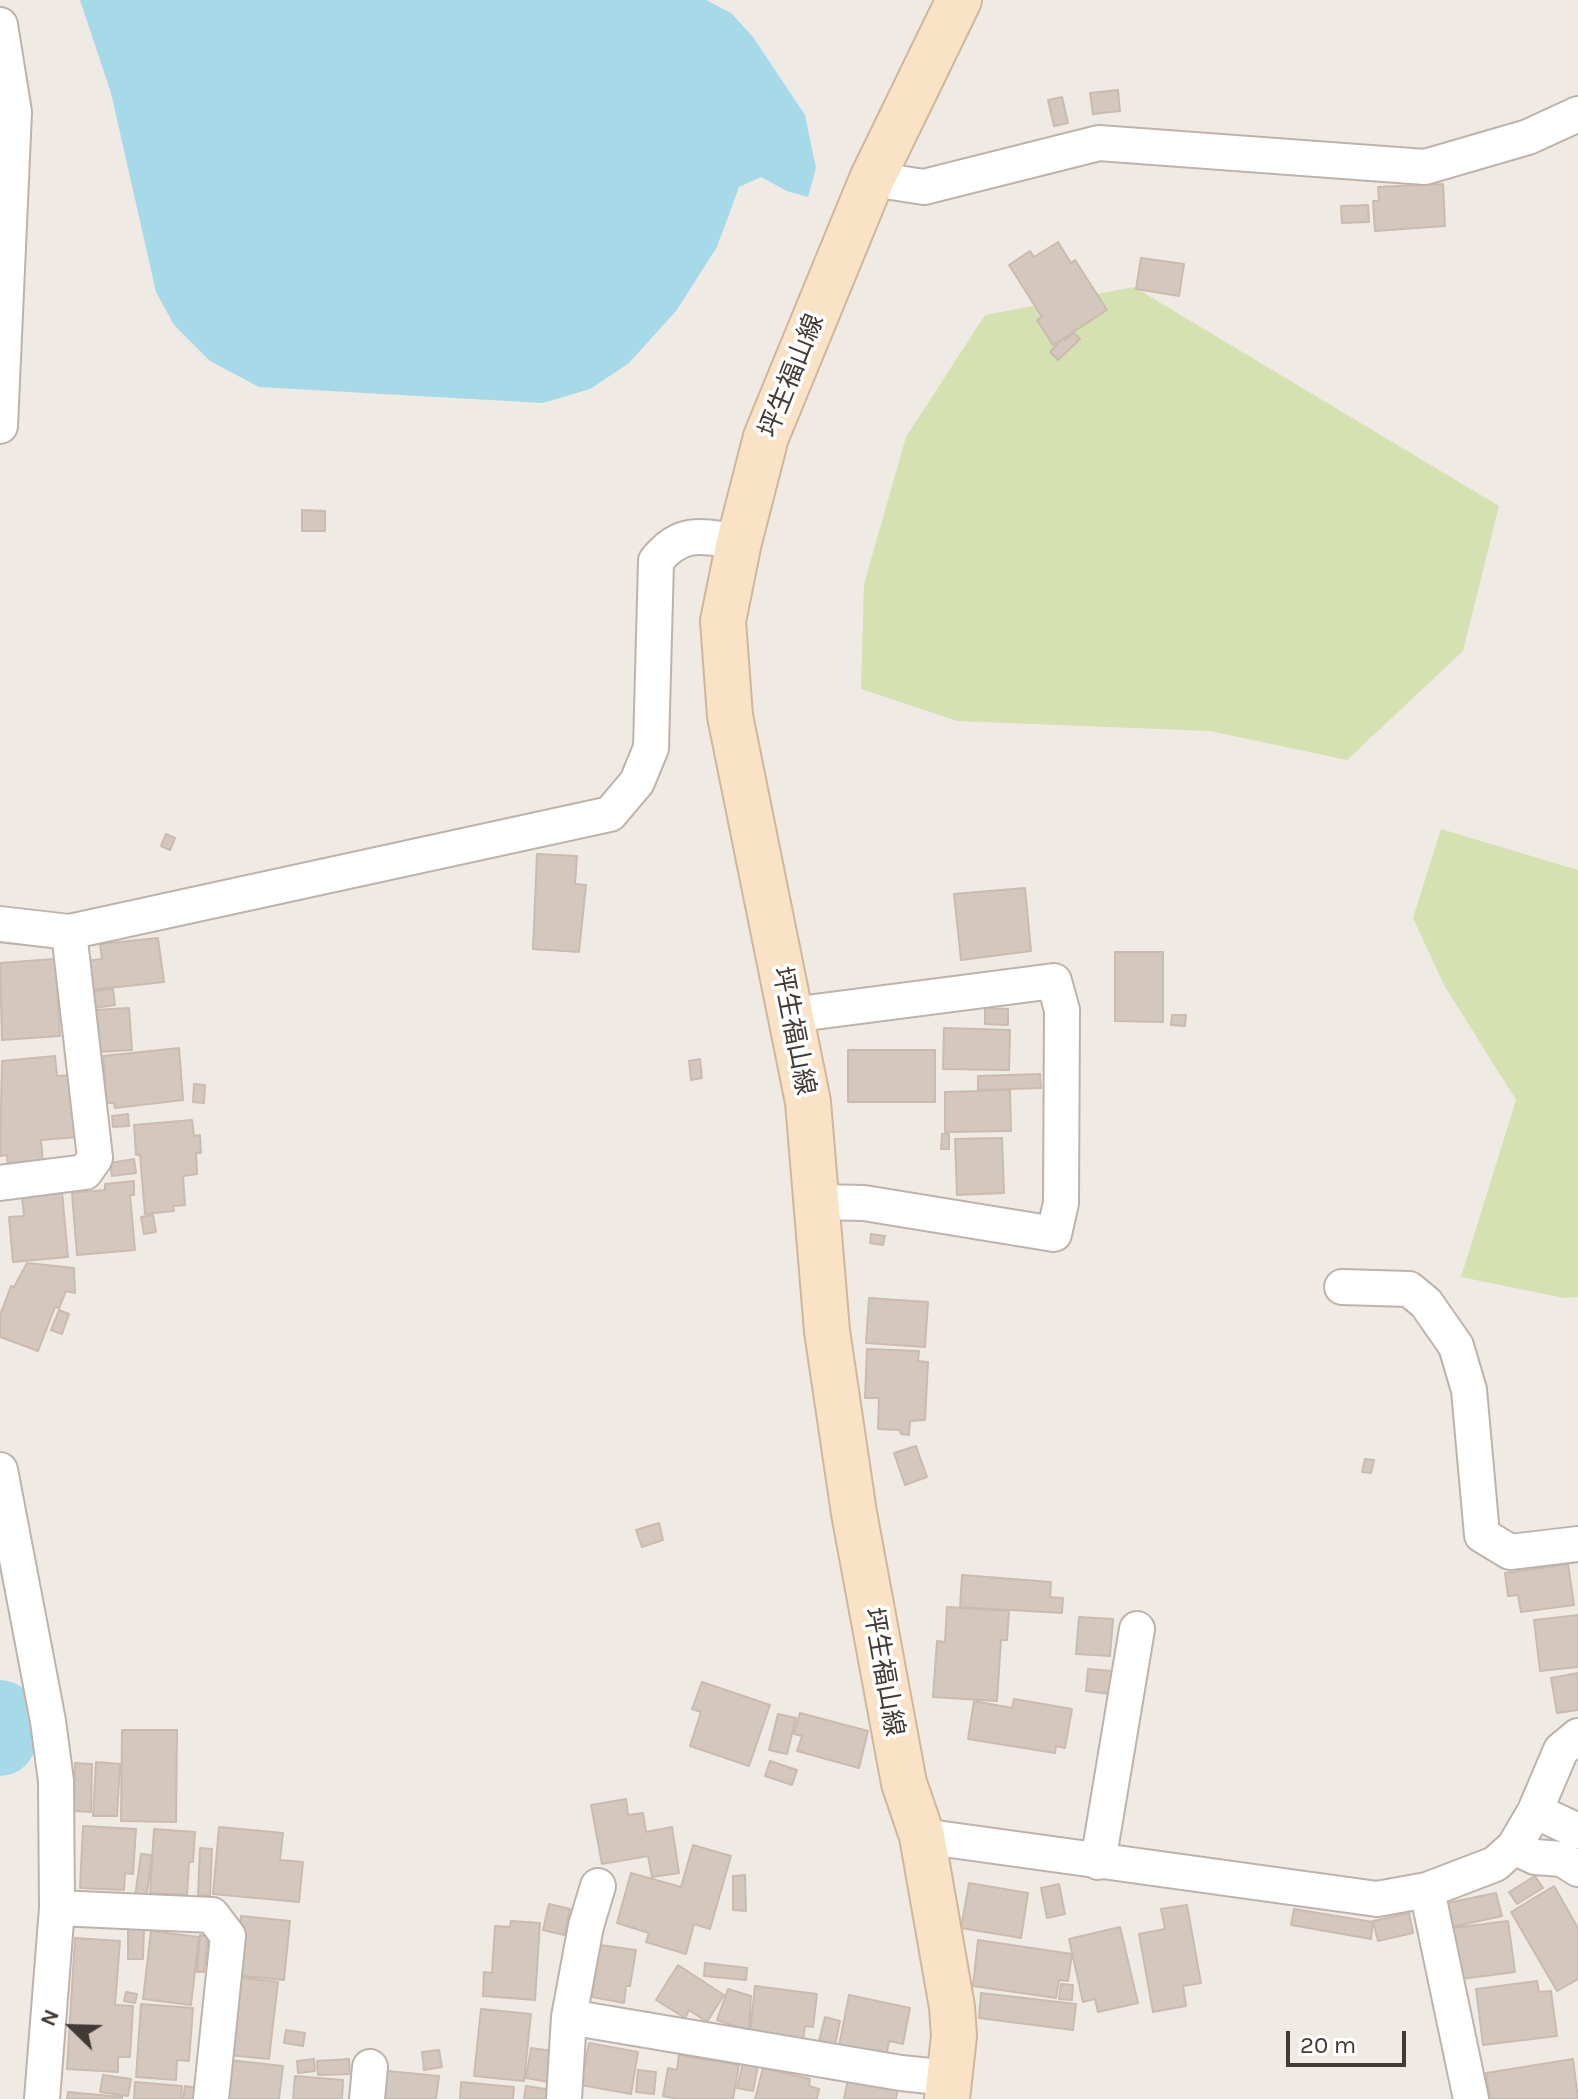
<!DOCTYPE html>
<meta charset="utf-8">
<style>
body{margin:0}
#map{position:relative;width:1578px;height:2099px;overflow:hidden;background:#f0eae5;font-family:Karla,sans-serif}
canvas{display:block}
.north{position:absolute;left:32px;top:1987px;width:80px;height:80px;-webkit-text-stroke:6px #fff;paint-order:stroke;rotate:293deg;font-size:22px;font-weight:700;line-height:32px;text-align:center;color:#423a35}
.north::after{content:'';display:block;margin:auto;width:28px;height:36px;background:#423a35;clip-path:polygon(50% 0,100% 100%,50% 72%,0 100%)}
.scale{position:absolute;left:1286px;top:2031px;width:120px;height:36px;box-sizing:border-box;border:4px solid #423a35;border-top:0;padding-left:10px;font-size:24px;line-height:28px;white-space:nowrap;color:#423a35;-webkit-text-stroke:6px #fff;paint-order:stroke}
</style>
<div id="map">
<canvas width="1578" height="2099"></canvas>
<div class="north">N</div>
<div class="scale">20 m</div>
</div>
<script>
const ctx = document.querySelector('canvas').getContext('2d');
ctx.lineJoin = 'round';
function paint(path, color) {
  ctx.fillStyle = color;
  ctx.fill(path, 'evenodd');
}
function stroke(path, color, width, dash) {
  ctx.strokeStyle = color;
  ctx.lineWidth = width;
  ctx.lineCap = dash ? 'butt' : 'round';
  ctx.setLineDash(dash || []);
  ctx.stroke(path);
}
function label(font, color, halo, rows, align = 'center') {
  ctx.font = font + ' Karla,"Noto Sans JP",sans-serif';
  ctx.lineWidth = 7;
  ctx.setLineDash([]);
  ctx.textBaseline = 'middle';
  ctx.strokeStyle = halo;
  ctx.fillStyle = color;
  for (const [text, x, y, turn = 0] of rows) {
    ctx.save();
    ctx.translate(x, y);
    ctx.rotate((+turn || 0) * Math.PI / 180);
    ctx.textAlign = isNaN(turn) ? turn : align;
    if (halo) ctx.strokeText(text, 0, 0);
    ctx.fillText(text, 0, 0);
    ctx.restore();
  }
}
const green = new Path2D(`
 M1134 287 1499 506 1463 651 1347 760 1210 731 957 721 861 689 864 584 906 437 985 315Z
 M1441 829 1578 870V1297L1564 1298 1461 1277 1516 1100 1444 985 1413 918Z`);
const water = new Path2D(`
 M80 0H706L731 13 753 37 805 115 816 168 808 197 787 191 761 177 739 187 717 247 676 311 629 363 590 389 543 403 259 387 210 361 174 325 156 292 111 93Z`);
const river = new Path2D(`
 M0 1716V1740`);
const building = new Path2D(`
 M1118 90 1120 111 1093 114 1090 93Z
 M1062 97 1068 123 1054 126 1048 100Z
 M1443 184 1445 226 1375 231 1373 201H1379L1378 187Z
 M1368 205 1369 222 1342 223 1341 206Z
 M1058 242 1071 263 1075 260 1107 310 1053 345 1037 320 1042 317 1009 265 1030 251 1034 257Z
 M1141 258 1184 264 1179 296 1136 289Z
 M1074 333 1080 339 1058 360 1050 352 1063 338 1065 340Z
 M302 510 325 511V531H302Z
 M166 834 175 838 170 850 161 846Z
 M537 854 577 856 575 884 586 885 579 952 533 949Z
 M1025 888 1031 951 961 960 954 894Z
 M158 938 164 982 90 990 86 961 102 959 100 944Z
 M1115 952H1163V1022L1115 1021Z
 M55 959 60 1036 2 1040 0 963Z
 M113 989 115 1005 94 1008 92 991Z
 M129 1008 132 1050 97 1052 94 1010Z
 M985 1008 1008 1009V1025L985 1024Z
 M1172 1015H1186L1185 1026 1171 1025Z
 M944 1028 1010 1030 1009 1070 943 1069Z
 M179 1048 183 1100 115 1108 114 1103H107L103 1056Z
 M848 1050H935V1102H848Z
 M55 1056 57 1076 73 1075 78 1137 41 1140 43 1164 8 1168 7 1155 0 1156 2 1061Z
 M700 1059 702 1078 691 1080 689 1061Z
 M1040 1074 1041 1088 978 1090V1076Z
 M194 1084 205 1085 204 1103 193 1102Z
 M1010 1090 1011 1131 945 1132V1092Z
 M128 1114 129 1126 113 1127 112 1116Z
 M192 1120 194 1136 200 1135 201 1153H196L197 1174 183 1176 185 1205 173 1206 174 1211 145 1214 140 1154 136 1155 134 1125Z
 M942 1134H949V1149H941Z
 M1002 1138 1004 1193 957 1195 955 1139Z
 M134 1159 136 1173 112 1176 110 1163Z
 M134 1181V1195H130L135 1250 77 1255 72 1193 105 1190V1184Z
 M62 1192 68 1257 13 1262 9 1217 24 1216 22 1196Z
 M153 1215 156 1232 144 1234 141 1217Z
 M871 1234 885 1236 883 1245 870 1243Z
 M27 1263 74 1268 75 1293 66 1291 59 1308 55 1307 38 1351 0 1337V1315L11 1286 14 1287Z
 M869 1298 928 1302 925 1347 866 1343Z
 M59 1310 69 1314 62 1334 51 1330Z
 M867 1349 919 1351 918 1361 928 1362 925 1420 910 1421 909 1435 901 1434 900 1430 878 1429 879 1398H865Z
 M916 1446 927 1477 905 1485 894 1453Z
 M1365 1459 1374 1460 1371 1473 1362 1472Z
 M659 1523 663 1540 642 1547 636 1530Z
 M1568 1564 1574 1605 1521 1612 1518 1595 1508 1596 1505 1573Z
 M962 1575 1051 1582 1050 1597 1063 1598 1062 1613 960 1607Z
 M947 1607 1009 1611 1007 1640H1001L997 1701 933 1697 937 1641 945 1642Z
 M1578 1615V1667L1540 1671 1534 1620Z
 M1079 1617 1113 1619 1110 1656 1076 1654Z
 M1088 1669 1113 1671 1110 1694 1086 1691Z
 M1578 1673V1710L1557 1713 1551 1678Z
 M702 1682 770 1705 749 1766 690 1746 701 1712 692 1709Z
 M1014 1699 1072 1709 1065 1748 1056 1746 1055 1753 968 1739 974 1701 1012 1708Z
 M800 1713 868 1731 859 1768 797 1751 802 1736 794 1734Z
 M778 1714 796 1718 787 1754 769 1750Z
 M122 1730H177L176 1822 121 1821Z
 M770 1761 797 1770 792 1785 765 1776Z
 M96 1762 120 1764 117 1816H93Z
 M75 1763 92 1764 91 1812 74 1811Z
 M626 1799 628 1815 643 1813 646 1832 672 1827 679 1873 652 1877 648 1856 602 1864 591 1805Z
 M83 1826 136 1829 133 1874 125 1873 124 1890 80 1888Z
 M219 1827 283 1833 280 1860 303 1862 299 1902 213 1894Z
 M154 1829 195 1832 193 1862H189L187 1895 150 1893Z
 M693 1845 731 1856 710 1929 694 1924 686 1954 646 1942 649 1933 617 1923 631 1873 681 1887Z
 M200 1848 212 1849 210 1896 198 1895Z
 M141 1854 152 1855 146 1899 135 1897Z
 M745 1875 746 1911 733 1910V1876Z
 M1535 1876 1543 1888 1517 1904 1509 1892Z
 M969 1883 1028 1893 1021 1938 961 1928Z
 M1059 1884 1065 1914 1047 1918 1041 1888Z
 M1554 1886 1578 1928V1979L1557 1991 1511 1912Z
 M1496 1893 1502 1916 1452 1927 1447 1903Z
 M549 1904 570 1909 564 1935 543 1930Z
 M1187 1905 1201 1983 1183 1986 1186 2006 1153 2012 1139 1934 1165 1929 1161 1909Z
 M1294 1909 1373 1922 1371 1939 1291 1925Z
 M1409 1913 1413 1933 1378 1941 1373 1921Z
 M241 1916 290 1921 284 1980 235 1975Z
 M511 1921 540 1923 535 2000 483 1996 484 1972 492 1973 495 1926 510 1927Z
 M1508 1921 1515 1972 1461 1979 1453 1928Z
 M128 1926 144 1927 143 1959H128Z
 M1120 1927 1138 2003 1098 2012 1095 1999 1083 2002 1069 1939Z
 M151 1931 199 1937 191 2005 143 1999Z
 M200 1935 208 1936 204 1972H197Z
 M75 1938 120 1941 115 2005 133 2006 130 2057H118V2072L67 2069Z
 M978 1940 1072 1954 1068 1981 1059 1980 1056 1998 973 1986Z
 M600 1945 636 1950 630 1986H626L624 2003 592 1997Z
 M705 1963 747 1968 746 1980 704 1976Z
 M678 1965 724 1995 707 2022 689 2010 685 2018 656 2000Z
 M237 1977 278 1982 269 2059 228 2055Z
 M1537 1981 1539 1992 1551 1991 1557 2036 1483 2045 1476 1989Z
 M1061 1984 1073 1985 1072 2000 1059 1999Z
 M755 1986 817 1994 813 2027 805 2026 803 2040 750 2033Z
 M728 1989 751 1996 749 2031 717 2020Z
 M126 1992 137 1994 135 2003 124 2001Z
 M981 1993 1076 2004 1073 2030 979 2018Z
 M849 1995 910 2008 903 2044 889 2041 886 2057 839 2046Z
 M141 2004 193 2008 189 2061 177 2060 176 2080 136 2077Z
 M481 2009 531 2014 524 2081 474 2076Z
 M825 2017 840 2021 835 2045 819 2041Z
 M286 2030 305 2033 303 2046 284 2043Z
 M589 2043 638 2052 631 2094 581 2085Z
 M531 2048 553 2051 549 2082 526 2078Z
 M439 2050 442 2067 424 2070 422 2052Z
 M679 2055 739 2065 733 2099H678L663 2096 668 2068 677 2070Z
 M314 2059 315 2071 298 2073 297 2061Z
 M349 2059 350 2074 318 2075 317 2061Z
 M1573 2059 1578 2099H1490L1486 2073Z
 M229 2060 283 2066 279 2099H225Z
 M743 2063 758 2066 753 2091 737 2088Z
 M763 2068 810 2079 809 2086 819 2089 817 2099H755Z
 M638 2070 656 2072 654 2094 636 2092Z
 M387 2071 439 2076 436 2099H384Z
 M103 2075 131 2079 128 2096 100 2092Z
 M295 2076 343 2080 342 2099H293Z
 M848 2079 898 2088 896 2099H844Z
 M135 2082 182 2086 181 2099H134Z
 M461 2082 514 2087 513 2099H460Z
 M185 2086 197 2088 196 2099H183Z
 M526 2086 552 2090 550 2099H524Z
 M68 2092 122 2097V2099H67Z`);
const street = new Path2D(`
 M0 25 14 112 0 426
 M872 179 924 187 1099 143 1425 167 1528 137 1578 114
 M0 924 69 932 610 814 637 782 651 748 656 561C681 529 703 536 739 542
 M791 1015 1054 981 1062 1010 1061 1203 1054 1234 864 1203 817 1202
 M0 1183 85 1172 95 1158 69 932
 M1342 1287 1409 1289 1426 1303 1456 1346 1469 1390 1482 1535 1510 1552 1578 1544
 M0 1470 48 1721 56 1781 57 1908 42 2099
 M1535 1811 1578 1831
 M922 1836 1377 1899 1427 1890 1495 1864 1514 1847 1535 1811 1561 1750 1578 1736
 M1514 1847 1535 1857 1562 1859 1578 1869
 M1098 1862 1137 1629
 M1427 1890 1471 2099
 M57 1908 212 1915 228 1936 211 2099
 M569 2017 901 2073 949 2078
 M367 2099 370 2067
 M564 2099 569 2017 586 1926 598 1886`);
const secondary = new Path2D(`
 M947 2099 954 2036 952 2007 922 1836 904 1783 854 1513 827 1331 808 1102 730 716 723 621 739 542 766 437 872 179 959 0`);
const streetNames = [
 ["坪生福山線",792,376,-68],
 ["坪生福山線",793,1031,79],
 ["坪生福山線",883,1672,80]
];
paint(green, '#d5e1b1');
paint(water, '#a6dae8');
stroke(river, '#a6dae8', 72);
paint(building, '#d4c7be');
stroke(building, '#cbbbaf', 2);
stroke(street, '#beb3ab', 38);
stroke(secondary, '#cfb79b', 48);
stroke(street, '#fff', 34);
stroke(secondary, '#f9e2c6', 44);
label('26px', '#423a35', '#fff', streetNames);
</script>
